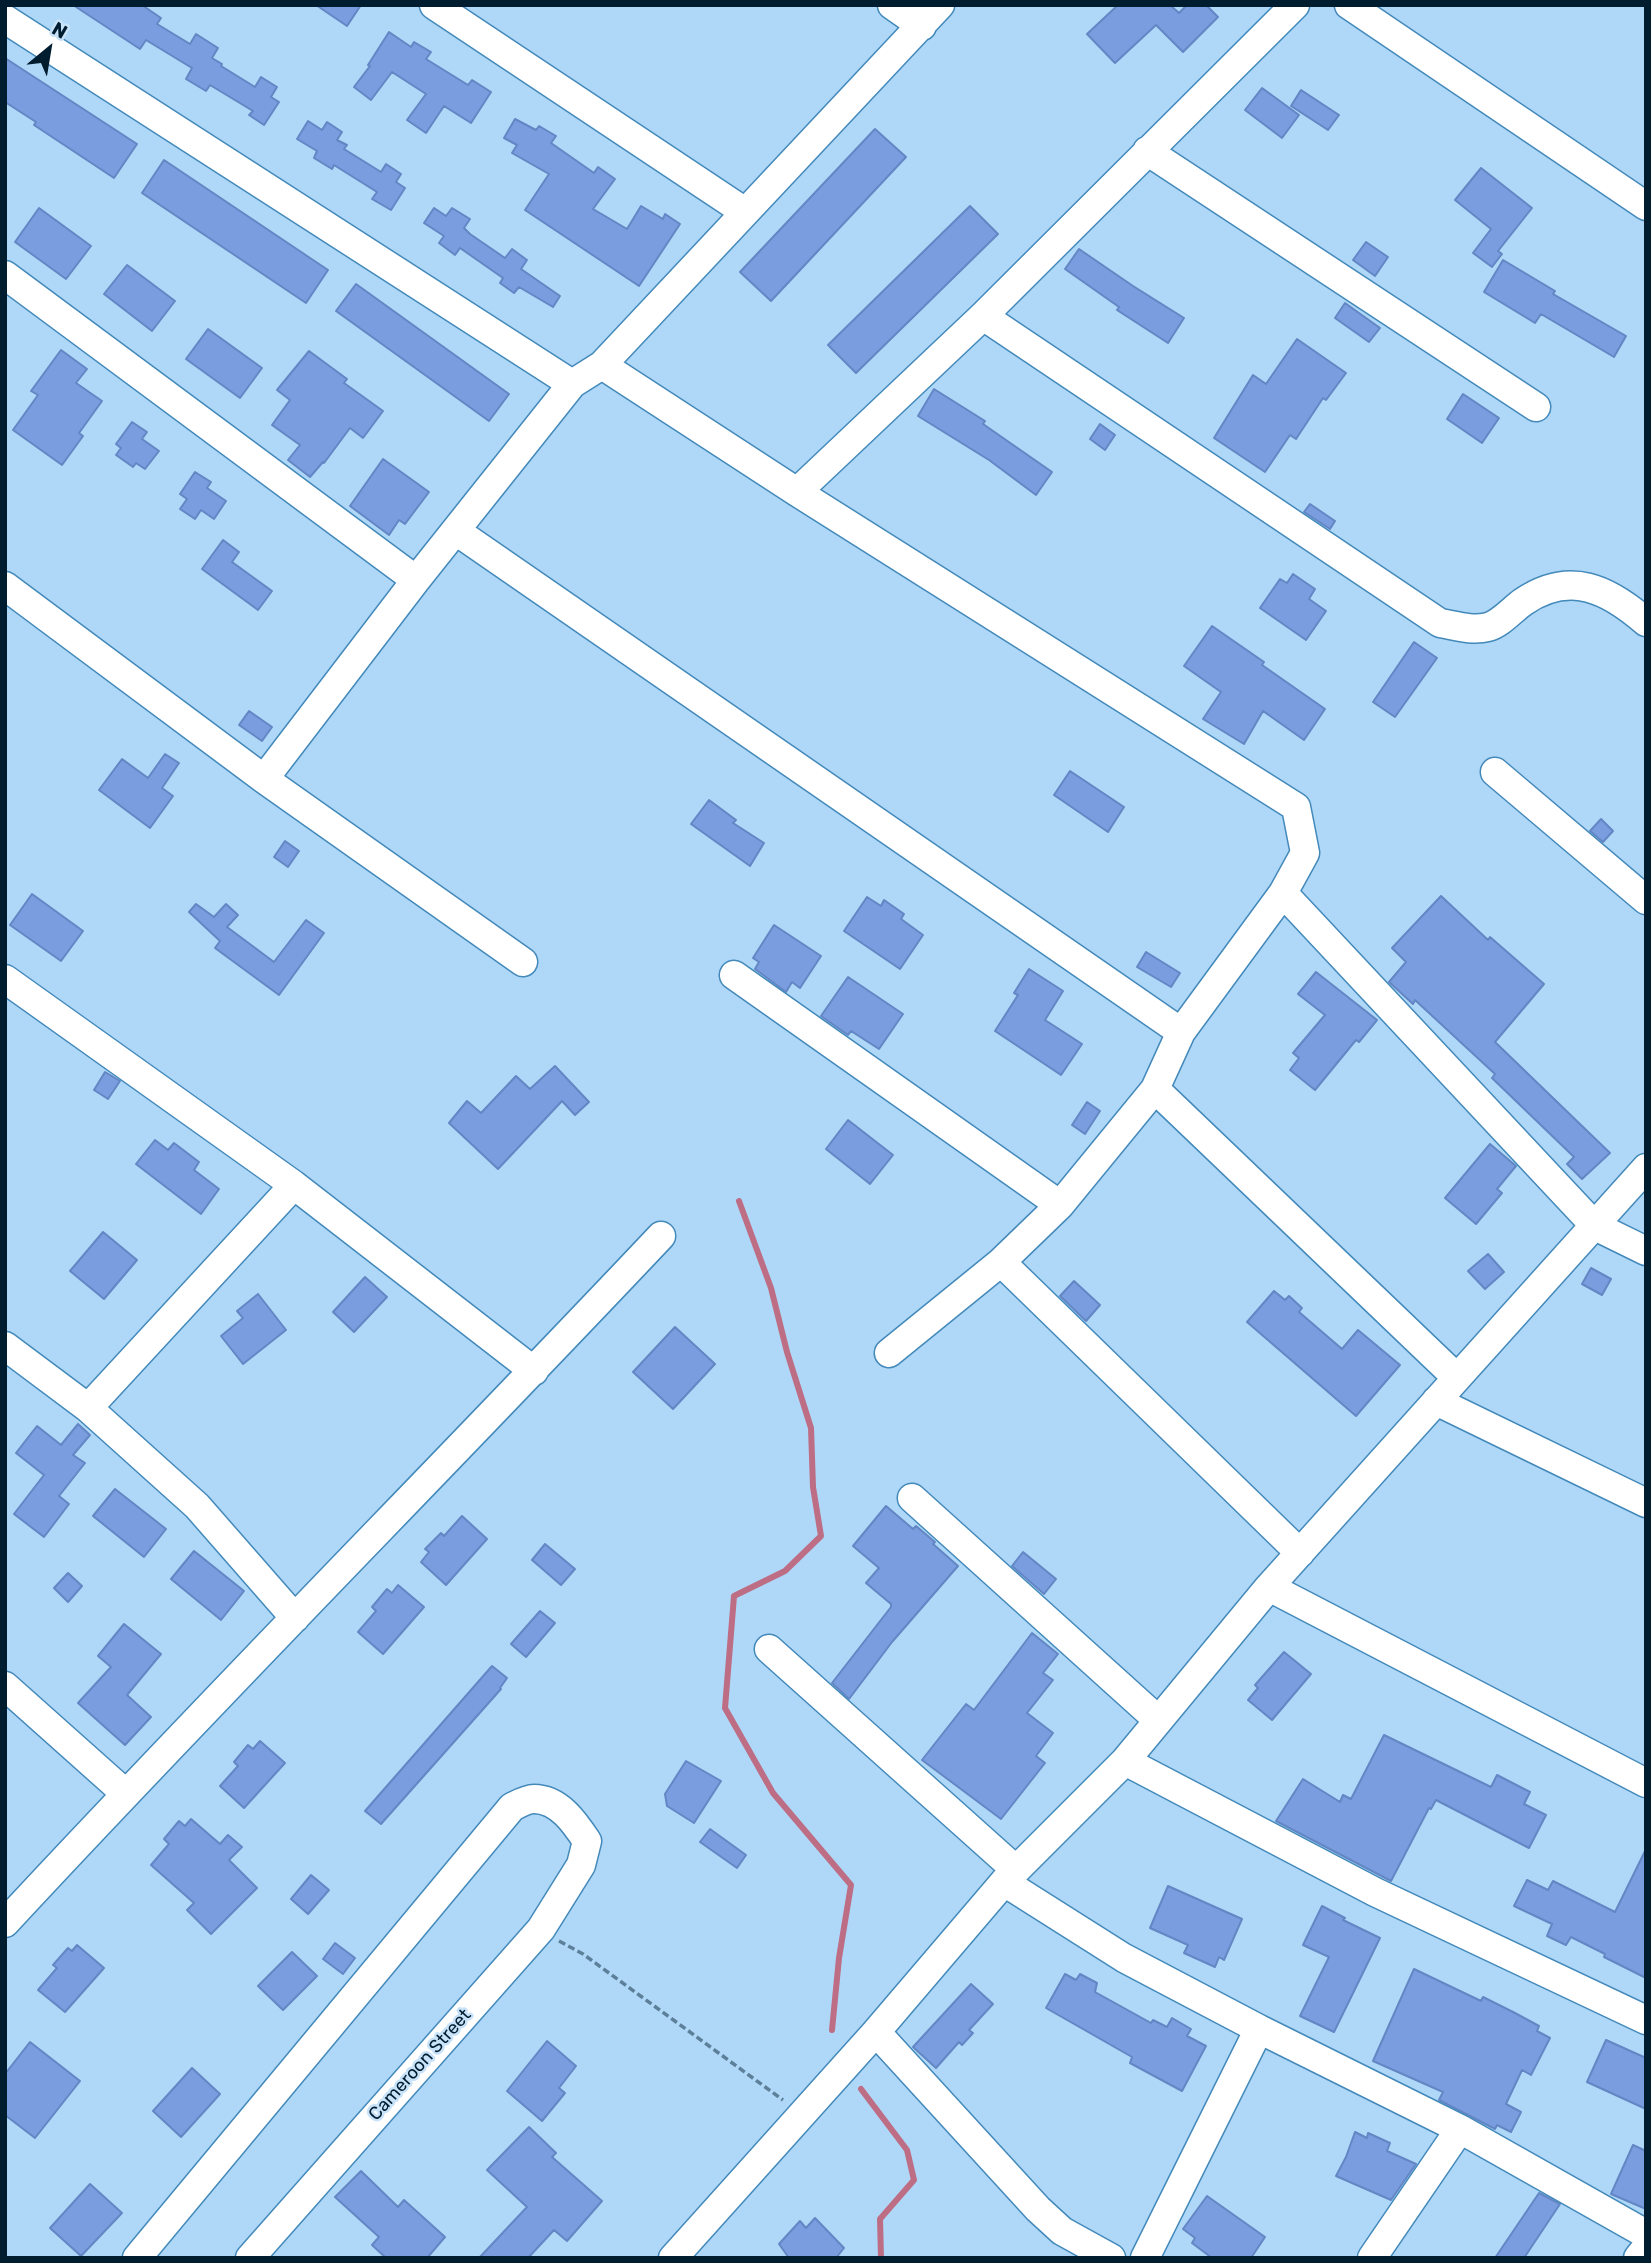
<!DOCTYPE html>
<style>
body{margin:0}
#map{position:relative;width:1651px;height:2263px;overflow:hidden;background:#afd8f8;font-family:Rubik,sans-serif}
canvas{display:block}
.frame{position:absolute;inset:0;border:7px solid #001c2f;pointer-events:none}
.north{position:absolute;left:14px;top:14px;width:70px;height:70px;-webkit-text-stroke:5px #c8e3f9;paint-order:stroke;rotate:30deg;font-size:19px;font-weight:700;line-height:28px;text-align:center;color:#001c2f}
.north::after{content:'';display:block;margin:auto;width:24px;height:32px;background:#001c2f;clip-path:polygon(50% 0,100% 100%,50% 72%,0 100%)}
</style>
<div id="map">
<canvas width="1651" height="2263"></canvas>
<div class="frame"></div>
<div class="north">N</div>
</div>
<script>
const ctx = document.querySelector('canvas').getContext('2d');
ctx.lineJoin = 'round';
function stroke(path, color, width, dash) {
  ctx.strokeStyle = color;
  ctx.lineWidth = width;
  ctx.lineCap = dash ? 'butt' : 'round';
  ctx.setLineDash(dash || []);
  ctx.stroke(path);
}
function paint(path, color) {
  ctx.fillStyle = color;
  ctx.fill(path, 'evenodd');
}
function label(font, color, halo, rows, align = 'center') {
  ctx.font = font + ' Rubik,sans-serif';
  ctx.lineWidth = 5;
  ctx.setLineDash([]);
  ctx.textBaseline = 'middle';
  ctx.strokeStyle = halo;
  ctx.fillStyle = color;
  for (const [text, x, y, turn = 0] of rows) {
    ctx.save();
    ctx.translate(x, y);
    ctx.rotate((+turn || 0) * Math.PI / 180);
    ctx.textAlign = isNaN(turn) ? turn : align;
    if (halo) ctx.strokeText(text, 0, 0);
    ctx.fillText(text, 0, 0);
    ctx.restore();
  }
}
const stream = new Path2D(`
 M739 1201 771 1288 787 1352 811 1428 813 1487 821 1536 785 1571 734 1596 725 1708 773 1793 851 1885 839 1958 832 2030
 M861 2089 907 2150 914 2180 880 2219 881 2258`);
const building = new Path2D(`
 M73 5H142L161 18 157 24 190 44 196 34 218 48 212 58 222 64 221 66 255 87 261 77 277 87 271 97 279 102 264 125 249 115 253 111 210 85 206 91 186 79 192 68 146 40 140 49Z
 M316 5H361L347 26Z
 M1118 5H1170L1179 13 1187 5H1206L1218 17 1183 52 1156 25 1115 63 1087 34Z
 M389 32 411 47 414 42 431 52 426 59 468 85 472 80 491 92 471 123 444 106 426 133 407 120 426 94 392 72 371 100 354 87 370 66 368 65Z
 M5 58 137 144 114 178 34 125 36 122 5 102Z
 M1262 88 1299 115 1282 138 1245 110Z
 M1301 90 1339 115 1328 130 1291 106Z
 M515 119 536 130 539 126 556 136 551 143 594 173 598 167 615 179 593 209 627 229 641 206 663 219 665 214 680 224 639 286 525 210 549 174 512 153 517 145 504 138Z
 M308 121 322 130 327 122 342 132 337 140 347 145 344 149 381 172 386 164 401 174 396 182 405 188 391 210 372 199 377 192 334 165 332 169 314 158 317 151 297 139Z
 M875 129 906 157 771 301 740 272Z
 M164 160 328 270 306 303 142 193Z
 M1481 168 1532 208 1498 251 1502 254 1492 267 1473 253 1491 229 1455 200Z
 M970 206 998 234 856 373 828 345Z
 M39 208 91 246 66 279 15 242Z
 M434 208 446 216 452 208 470 219 464 228 470 234 505 258 512 249 527 260 521 269 560 296 553 307 519 287 514 293 500 283 503 278 460 248 455 255 439 243 444 236 424 223Z
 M1366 242 1388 257 1375 276 1353 260Z
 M1079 249 1133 286 1184 318 1168 343 1117 310 1119 307 1065 269Z
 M1503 260 1555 291 1553 294 1626 336 1614 357 1541 314 1535 323 1484 292Z
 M127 265 175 301 152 331 104 294Z
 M356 284 509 394 489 421 336 311Z
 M1345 303 1380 328 1369 342 1335 318Z
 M208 329 262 368 240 398 186 359Z
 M1297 339 1346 373 1326 400 1323 398 1296 439 1290 435 1265 472 1214 438 1253 375 1266 384Z
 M61 350 87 369 76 383 102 401 79 433 83 436 62 465 13 430 38 395 31 391Z
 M309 351 347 379 344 383 383 411 363 438 350 428 324 463 323 462 310 477 288 460 300 445 272 425 290 400 277 390Z
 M934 389 985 421 983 424 1052 472 1036 495 989 460 918 416Z
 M1463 394 1499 418 1482 443 1447 419Z
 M132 422 147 432 142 439 159 451 145 469 136 463 133 467 116 455 121 448 116 444Z
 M1100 424 1115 435 1105 450 1090 439Z
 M383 459 429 492 405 524 399 520 389 535 350 506Z
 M195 472 211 482 207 488 226 501 214 519 201 510 195 519 180 509 187 499 180 494Z
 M1310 504 1335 521 1330 529 1304 512Z
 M223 540 239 552 232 562 272 591 258 610 202 569Z
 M1293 574 1315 589 1309 599 1326 611 1306 640 1260 608 1280 579 1287 583Z
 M1212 626 1264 662 1262 665 1325 709 1304 740 1263 711 1244 744 1203 719 1221 692 1184 666Z
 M1414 642 1437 658 1395 717 1373 702Z
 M249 711 272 727 262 741 239 725Z
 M165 754 179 763 162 788 173 796 150 828 99 790 122 759 148 778Z
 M1070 771 1124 807 1108 832 1054 795Z
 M709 800 736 820 733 823 764 843 750 866 691 824Z
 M1601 819 1613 831 1603 842 1590 831Z
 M285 841 299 851 288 867 274 857Z
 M32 894 83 931 61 961 10 925Z
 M1441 896 1488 940 1490 937 1544 984 1495 1042 1610 1153 1582 1179 1567 1164 1574 1157 1492 1078 1495 1074 1415 1000 1413 1004 1389 982 1406 962 1392 948Z
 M867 897 881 906 884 900 904 914 901 919 923 935 900 969 844 931Z
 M196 904 214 917 226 904 238 915 227 927 274 962 306 920 324 933 279 995 215 948 220 941 189 912Z
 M774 925 821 956 800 988 792 982 786 992 755 969 759 962 753 958Z
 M1146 952 1180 973 1171 987 1137 967Z
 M1029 969 1063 991 1045 1020 1082 1044 1061 1075 995 1031 1018 995 1014 993Z
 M1316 972 1377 1020 1359 1042 1356 1040 1315 1090 1290 1070 1299 1058 1293 1053 1325 1015 1298 994Z
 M848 977 903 1014 879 1049 851 1031 848 1035 821 1016Z
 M555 1066 589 1102 575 1115 562 1101 498 1169 449 1123 467 1101 481 1113 516 1076 530 1089Z
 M105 1072 120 1081 108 1099 94 1090Z
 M1087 1102 1100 1111 1085 1134 1072 1125Z
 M848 1120 893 1155 870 1184 826 1149Z
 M155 1140 168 1150 174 1143 199 1162 194 1170 219 1189 201 1214 136 1164Z
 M1490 1144 1516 1166 1497 1189 1502 1193 1476 1224 1445 1198Z
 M103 1232 137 1260 104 1299 70 1271Z
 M1488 1254 1504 1272 1485 1289 1468 1271Z
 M1591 1268 1611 1279 1602 1295 1582 1284Z
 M365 1277 387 1297 354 1332 333 1312Z
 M1074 1281 1100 1305 1086 1321 1060 1296Z
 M1274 1291 1285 1300 1289 1296 1302 1308 1299 1312 1342 1349 1358 1330 1400 1365 1356 1416 1247 1322Z
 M258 1294 286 1330 243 1364 221 1336 243 1318 237 1311Z
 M675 1327 715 1364 673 1409 633 1372Z
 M78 1424 90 1435 73 1455 85 1463 59 1496 69 1504 44 1537 14 1514 44 1475 16 1453 37 1426 61 1445Z
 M115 1489 166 1529 144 1557 93 1516Z
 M886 1506 913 1529 916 1526 935 1542 933 1544 958 1566 892 1642 849 1699 832 1683 891 1607V1604L866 1583 879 1568 853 1546Z
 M462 1516 487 1539 446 1585 421 1562 429 1552 425 1549 441 1533 444 1536Z
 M545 1544 575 1569 561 1585 532 1560Z
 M194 1551 244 1591 221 1620 171 1579Z
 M1023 1552 1056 1579 1044 1594 1012 1566Z
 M68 1573 82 1586 68 1602 54 1588Z
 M398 1585 424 1607 383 1654 358 1632 376 1611 372 1607 387 1589 392 1593Z
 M540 1611 555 1623 526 1657 511 1644Z
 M124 1624 161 1654 127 1695 151 1717 125 1745 78 1703 111 1667 98 1656Z
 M1032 1633 1058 1654 1043 1673 1053 1680 1027 1713 1053 1733 1036 1756 1045 1763 1001 1819 922 1760 966 1704 974 1710Z
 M1284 1652 1311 1674 1272 1720 1248 1700 1258 1688 1255 1685Z
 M492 1666 507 1678 500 1688 501 1689 381 1824 365 1811Z
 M1384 1735 1491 1787 1497 1775 1530 1792 1524 1804 1546 1815 1529 1848 1436 1800 1431 1809 1429 1808 1391 1881 1276 1821 1303 1779 1340 1802 1343 1795 1351 1799Z
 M260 1741 285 1763 244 1808 220 1786 238 1766 234 1762 248 1745 253 1749Z
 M686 1761 721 1781 694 1823 667 1806 665 1794Z
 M191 1819 220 1844 228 1835 242 1847 229 1860 257 1888 211 1934 187 1910 194 1903 151 1865 169 1844 164 1839 179 1821 185 1826Z
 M710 1829 746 1855 737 1868 700 1842Z
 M1646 1849V1978L1604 1957 1605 1954 1571 1937 1566 1945 1547 1936 1552 1924 1514 1906 1527 1880 1548 1890 1553 1881 1615 1912Z
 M311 1875 329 1890 308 1914 291 1899Z
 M1168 1886 1242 1919 1224 1960 1219 1957 1215 1967 1184 1953 1188 1945 1150 1928Z
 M1322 1906 1345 1918 1343 1920 1380 1938 1334 2032 1300 2016 1329 1957 1303 1945Z
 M335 1943 355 1958 343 1974 323 1959Z
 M77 1945 104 1968 65 2012 38 1990 57 1968 53 1965 68 1948 72 1951Z
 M292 1952 317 1976 283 2010 258 1986Z
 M1414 1969 1481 2001 1483 1997 1515 2013 1539 2026 1537 2031 1550 2038 1531 2075 1522 2070 1506 2104 1521 2112 1511 2132 1497 2125 1495 2129 1439 2100 1443 2092 1373 2061Z
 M1065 1974 1076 1980 1080 1974 1097 1983 1095 1992 1151 2023 1153 2020 1167 2027 1172 2018 1191 2029 1187 2036 1206 2046 1182 2091 1130 2063 1132 2057 1046 2008Z
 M971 1984 993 2004 969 2030 973 2033 962 2045 959 2042 936 2068 913 2047Z
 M1606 2040 1646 2058V2109L1587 2082Z
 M547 2041 576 2066 559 2088 565 2093 542 2121 507 2091Z
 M30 2042 80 2081 35 2138 5 2115V2074Z
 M192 2068 220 2094 181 2137 153 2111Z
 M529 2127 556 2153 552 2157 602 2201 567 2241 554 2230 528 2258H479L527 2207 487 2170Z
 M1355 2132 1367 2138 1368 2133 1390 2143 1387 2151 1416 2164 1391 2200 1336 2176 1346 2157Z
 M1633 2145 1646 2151V2209L1611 2194Z
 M361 2171 398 2207 404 2200 445 2237 427 2258H386L372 2245 379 2237 335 2197Z
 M90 2184 122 2213 81 2256 50 2228Z
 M1539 2193 1560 2204 1524 2258H1495Z
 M1207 2196 1265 2237 1251 2258H1212L1192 2243 1195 2238 1183 2229Z
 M815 2218 844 2248 836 2258H789L779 2244 800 2221 806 2228Z`);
const path = new Path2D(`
 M559 1941 583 1954 783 2100`);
const minor = new Path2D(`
 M434 5 745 212
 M892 5 922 26
 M1349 5 1646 206
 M5 19 572 384
 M1147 151 1536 407
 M5 275 416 580
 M983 316 1440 623C1457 626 1472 631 1488 627 1500 624 1513 609 1523 602 1570 570 1608 589 1646 622
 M602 365 797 492 1296 807 1305 853 1283 893 1181 1032 1155 1089 1060 1205 1001 1262 889 1353
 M797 492 983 316 1295 5
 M456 531 1181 1032
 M5 586 264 779 523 962
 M1495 772 1646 900
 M264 779 416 580 572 384 602 365 940 5
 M1283 893 1595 1226 1646 1251
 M734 975 1060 1205
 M5 979 294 1185 534 1371
 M1155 1089 1457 1378
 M1001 1262 1300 1553
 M5 1346 88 1408 197 1506 295 1618
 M1436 1401 1646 1503
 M88 1408 294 1185
 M912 1498 1158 1720
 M1269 1587 1646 1783
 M769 1649 1016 1870
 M5 1686 125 1793
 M1125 1761 1375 1892 1646 2020
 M1004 1882 1124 1958 1259 2029 1460 2129 1646 2234
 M5 1923C220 1691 444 1466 661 1236
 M876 2032 1038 2209 1062 2231 1111 2258
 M137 2258 512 1807C518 1804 527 1799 534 1799 559 1799 575 1823 587 1841L581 1865 541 1929 250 2258
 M673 2258 876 2032 1004 1882 1125 1761 1269 1587 1646 1168
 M1145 2258 1259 2029
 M1372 2258 1460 2129
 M1638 2258 1646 2248`);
const streetNames = [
 ["Cameroon Street",420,2065,-48]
];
stroke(stream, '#bd6d84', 6);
paint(building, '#799dde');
stroke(building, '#6386c4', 2);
stroke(minor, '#4389ba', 31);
stroke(path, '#5d809a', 3.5, [7, 3.5]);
stroke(minor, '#fff', 28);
label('18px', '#001c2f', '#c8e3f9', streetNames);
</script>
